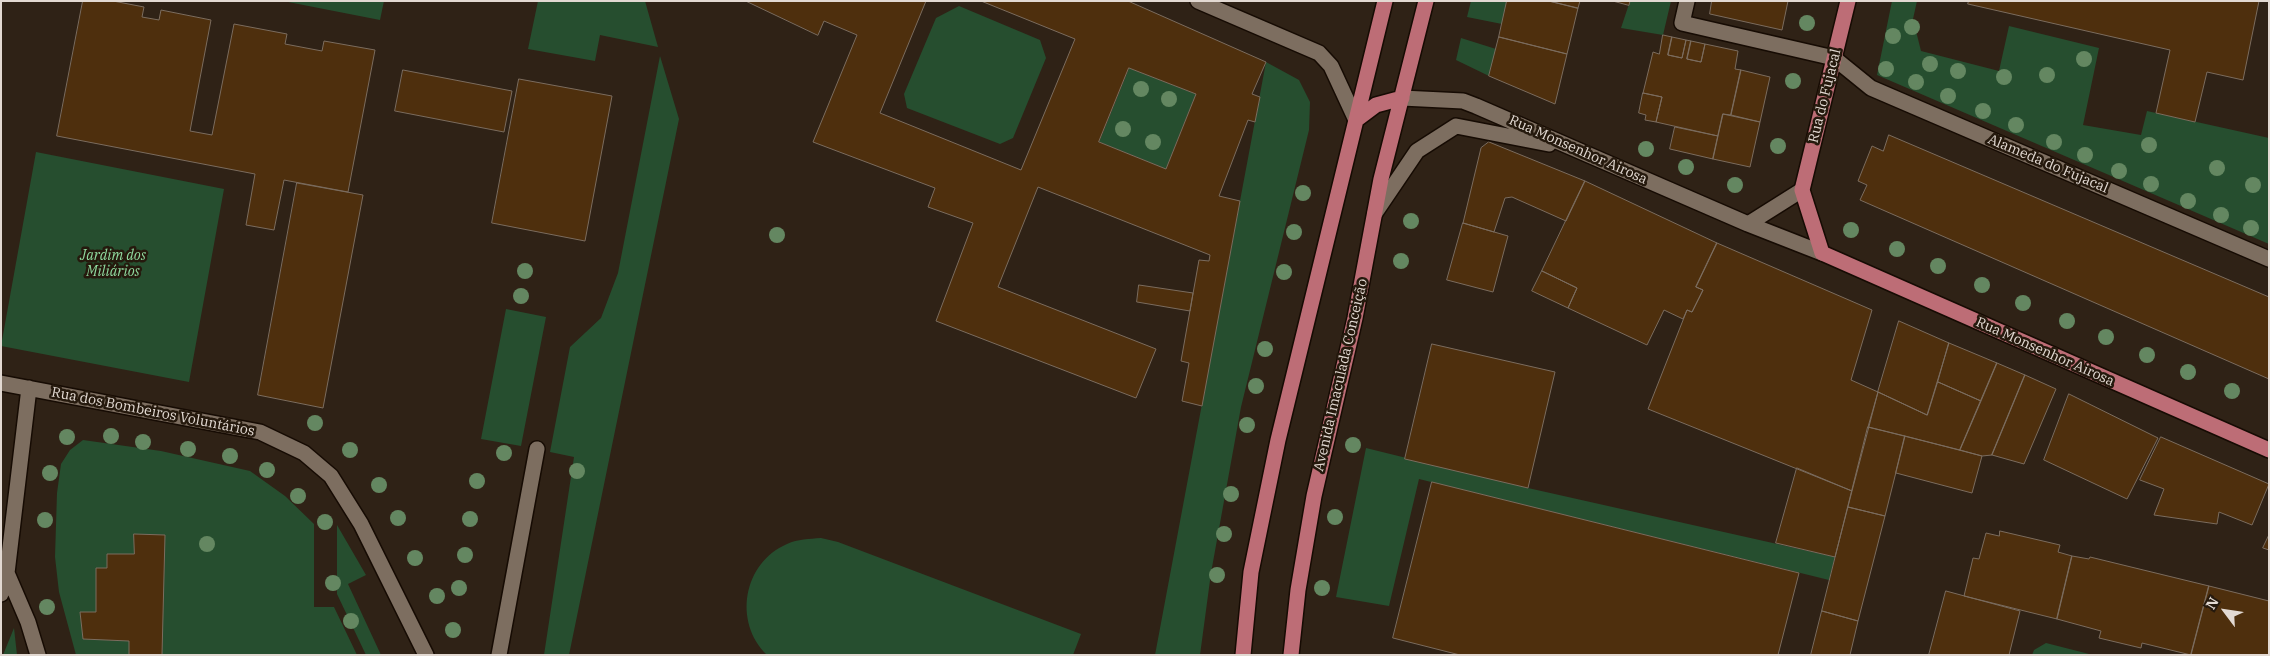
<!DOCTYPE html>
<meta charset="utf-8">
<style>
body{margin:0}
#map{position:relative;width:2270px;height:656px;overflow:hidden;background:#2f2216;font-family:"IBM Plex Serif",serif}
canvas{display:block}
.frame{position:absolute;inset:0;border:2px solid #e2d9d2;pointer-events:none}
.north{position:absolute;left:2200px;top:586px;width:50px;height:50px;-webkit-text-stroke:4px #25190d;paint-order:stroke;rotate:301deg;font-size:14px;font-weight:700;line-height:20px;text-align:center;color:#e2d9d2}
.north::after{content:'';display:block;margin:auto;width:18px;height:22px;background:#e2d9d2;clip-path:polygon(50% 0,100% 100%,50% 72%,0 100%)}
</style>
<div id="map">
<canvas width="2270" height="656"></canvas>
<div class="frame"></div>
<div class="north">N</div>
</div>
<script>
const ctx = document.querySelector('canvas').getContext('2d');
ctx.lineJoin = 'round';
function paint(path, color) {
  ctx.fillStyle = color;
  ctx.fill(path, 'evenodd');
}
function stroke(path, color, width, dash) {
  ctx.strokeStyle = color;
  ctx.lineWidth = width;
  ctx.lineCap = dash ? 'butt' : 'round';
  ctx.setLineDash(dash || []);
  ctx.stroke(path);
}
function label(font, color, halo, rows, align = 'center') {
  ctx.font = font + ' "IBM Plex Serif",serif';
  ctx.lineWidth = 5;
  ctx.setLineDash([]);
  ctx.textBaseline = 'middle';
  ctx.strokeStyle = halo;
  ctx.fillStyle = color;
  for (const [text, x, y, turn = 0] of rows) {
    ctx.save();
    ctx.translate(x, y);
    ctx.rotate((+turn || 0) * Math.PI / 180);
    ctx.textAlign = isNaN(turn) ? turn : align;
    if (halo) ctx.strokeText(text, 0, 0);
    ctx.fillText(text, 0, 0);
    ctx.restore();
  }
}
const green = new Path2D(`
 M283 1H384L380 20Z
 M538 1H645L658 47 600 35 595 61 528 49Z
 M1471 1H1507L1502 24 1467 17Z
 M1630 1H1671L1663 35 1621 28Z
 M1892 1H1917L1913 19 1921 51 1999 71 2009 26 2099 48 2083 125 2141 135 2147 111 2269 138V244L1877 75Z
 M959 6 1040 40 1046 58 1013 138 1000 144 907 108 904 94 936 18Z
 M1461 38 1496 49 1489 76 1456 60Z
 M660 56 679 119 569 655H544L574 457 550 452 570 347 601 318 618 273Z
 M1266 62 1299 80 1310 102 1309 130 1241 407 1211 573 1200 655H1155Z
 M1129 68 1196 94 1166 169 1099 142Z
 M36 152 224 189 189 382 1 346Z
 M506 309 546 317 521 446 481 439Z
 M83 440 161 451 250 471 285 496 314 524V607H334L357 655H76L59 592 55 557 57 493 61 464 70 450Z
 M1366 448 1528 488 1835 557 1829 580 1419 479 1389 606 1336 597Z
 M337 525 366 575 348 584 381 655H366L337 594Z
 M821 538 838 542 1081 634 1073 655H767C733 622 743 563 787 544 798 539 809 539 821 538Z
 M14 628 17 655H3Z
 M2046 643 2093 655H2032L2034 650Z`);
const building = new Path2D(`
 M83 1H113L144 7 142 17 159 20 161 10 211 20 190 131 212 135 234 24 287 34 285 44 322 51 324 41 375 50 348 192 284 180 274 230 246 225 255 174 57 136Z
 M746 1H926L880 113 1021 170 1075 39 981 1H1128L1266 62 1252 94 1260 97 1255 122 1248 120 1219 196 1240 201 1202 406 1182 401 1189 363 1181 361 1199 260 1209 261 1210 255 1038 187 998 287 1156 349 1136 398 936 321 973 223 928 207 935 188 813 142 857 35 824 21 818 35ZM1129 68 1196 94 1166 169 1099 142Z
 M1507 1H1549L1578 8 1567 54 1499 37Z
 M1549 1H1580L1578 8Z
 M1613 1H1630L1629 5Z
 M1712 1H1788L1782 30 1710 14Z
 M1969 1H2259L2243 80 2207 72 2195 122 2156 113 2170 50 1968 4Z
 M1663 35 1672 37 1668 55 1682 58 1686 40 1691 41 1687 59 1701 62 1705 44 1738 51 1735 69 1741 70 1731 115 1723 114 1718 136 1656 122 1662 97 1643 93 1653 52 1659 54Z
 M1499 37 1567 54 1555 104 1489 76Z
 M1672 37 1686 40 1682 58 1668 55Z
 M1691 41 1705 44 1701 62 1687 59Z
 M403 70 512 91 504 132 395 111Z
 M1741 70 1770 77 1760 122 1731 115Z
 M519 79 612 96 585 241 492 223Z
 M1643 93 1662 97 1656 122 1645 120 1646 115 1639 113Z
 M1723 114 1760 122 1750 167 1713 159Z
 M1675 127 1718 136 1713 159 1670 149Z
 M1889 135 2269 297V379L1860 200 1867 185 1858 181 1872 146 1883 151Z
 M1489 142 1585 181 1566 221 1512 197 1505 198 1494 232 1463 223 1481 148Z
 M1585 181 1717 243 1696 287 1703 290 1692 312 1687 310 1683 319 1664 310 1647 345 1568 308 1577 288 1542 271Z
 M297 183 363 195 323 408 258 395Z
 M1463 223 1508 236 1493 292 1447 280Z
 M1717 243 1872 310 1851 380 1878 392 1852 491 1648 409 1687 310 1692 312 1703 290 1696 287Z
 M1542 271 1577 288 1568 308 1532 291Z
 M1139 285 1193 293 1190 311 1137 302Z
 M1899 321 1949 343 1927 415 1878 392Z
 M1949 343 1997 363 1981 401 1938 382Z
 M1432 344 1555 372 1528 488 1405 459Z
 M1997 363 2025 375 1992 455 1982 456 1960 450Z
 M2025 375 2056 389 2024 464 1992 455Z
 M1938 382 1981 401 1960 450 1868 427 1878 392 1927 415Z
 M2069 394 2158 438 2127 499 2044 460Z
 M1868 427 1905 436 1885 516 1848 507Z
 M1905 436 1982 456 1972 493 1896 473Z
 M2161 437 2269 484 2252 525 2219 512 2217 524 2154 515 2164 489 2140 480Z
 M1797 468 1852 491 1835 557 1776 543Z
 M1432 482 1799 573 1778 655H1460L1393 638Z
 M1848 507 1885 516 1858 621 1822 611Z
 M2000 531 2060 545 2058 552 2072 556 2057 619 1964 596 1973 558 1979 559 1986 533 1999 536Z
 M134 534 165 535 162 655H129V641L83 639 80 612H96V568H107V554H134Z
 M2269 535V550L2263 548Z
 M2072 556 2089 559 2090 557 2209 586 2191 655 2142 643 2141 648 2099 638 2101 631 2057 619Z
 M2209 586 2269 601V655H2191Z
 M1946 591 2020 611 2009 655H1929Z
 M1822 611 1858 621 1850 655H1811Z`);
const minor = new Path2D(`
 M1198 1 1319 53 1331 66 1356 120
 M1687 1 1682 23 1834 58 1871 88 2269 259
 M1402 98 1463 101 1476 106 1748 224 1822 253
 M1375 213 1417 151 1456 126 1549 144
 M1748 224 1802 190
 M1 383 260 432 304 453 331 476 361 524 426 655
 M7 573 28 622 38 655
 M1 594 7 573 29 388
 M499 655 537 449`);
const major = new Path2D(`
 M1848 1 1802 190 1822 253 2269 450
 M1356 120 1376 105 1402 98
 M1243 655 1251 572 1278 440 1385 1
 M1291 655 1298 590 1314 496 1355 318 1381 179 1426 1`);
const trees = [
 [1807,23],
 [1912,27],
 [1893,36],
 [2084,59],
 [1930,64],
 [1886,69],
 [1958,71],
 [2047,75],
 [2004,77],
 [1793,81],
 [1916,82],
 [1141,89],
 [1948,96],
 [1169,99],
 [1983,111],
 [2016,125],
 [1123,129],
 [1153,142],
 [2054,142],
 [2149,145],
 [1778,146],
 [1646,149],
 [2085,155],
 [1686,167],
 [2217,168],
 [2119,171],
 [2151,184],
 [1735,185],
 [2253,185],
 [1303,193],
 [2188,201],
 [2221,215],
 [1411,221],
 [2251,228],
 [1851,230],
 [1294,232],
 [777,235],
 [1897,249],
 [1401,261],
 [1938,266],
 [525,271],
 [1284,272],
 [1982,285],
 [521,296],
 [2023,303],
 [2067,321],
 [2106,337],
 [1265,349],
 [2147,355],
 [2188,372],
 [1256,386],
 [2232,391],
 [315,423],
 [1247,425],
 [111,436],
 [67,437],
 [143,442],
 [1353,445],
 [188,449],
 [350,450],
 [504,453],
 [230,456],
 [267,470],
 [577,471],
 [50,473],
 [477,481],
 [379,485],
 [1231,494],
 [298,496],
 [1335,517],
 [398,518],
 [470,519],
 [45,520],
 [325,522],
 [1224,534],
 [207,544],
 [465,555],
 [415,558],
 [1217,575],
 [333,583],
 [459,588],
 [1322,588],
 [437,596],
 [47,607],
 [351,621],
 [453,630]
];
const streetNames = [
 ["Rua do Fujacal",1825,96,-76],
 ["Rua Monsenhor Airosa",1578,150,24],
 ["Alameda do Fujacal",2048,164,23],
 ["Rua Monsenhor Airosa",2045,352,24],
 ["Avenida Imaculada Conceição",1341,375,-77],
 ["Rua dos Bombeiros Voluntários",153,412,11]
];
const parkNames = [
 ["Jardim dos",113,256],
 ["Miliários",113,272]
];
paint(green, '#264e2f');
paint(building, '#4e2f0d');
stroke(building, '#7b6c5e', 1);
stroke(minor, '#160b03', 18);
stroke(major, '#160b03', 18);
stroke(minor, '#7d6e60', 15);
stroke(major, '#bd6d76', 15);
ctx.fillStyle = '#648761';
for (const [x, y] of trees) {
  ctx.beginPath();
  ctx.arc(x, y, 8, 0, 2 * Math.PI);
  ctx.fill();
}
label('14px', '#e2d9d2', '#25190d', streetNames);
label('italic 14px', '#8fda9f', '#25190d', parkNames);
</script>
